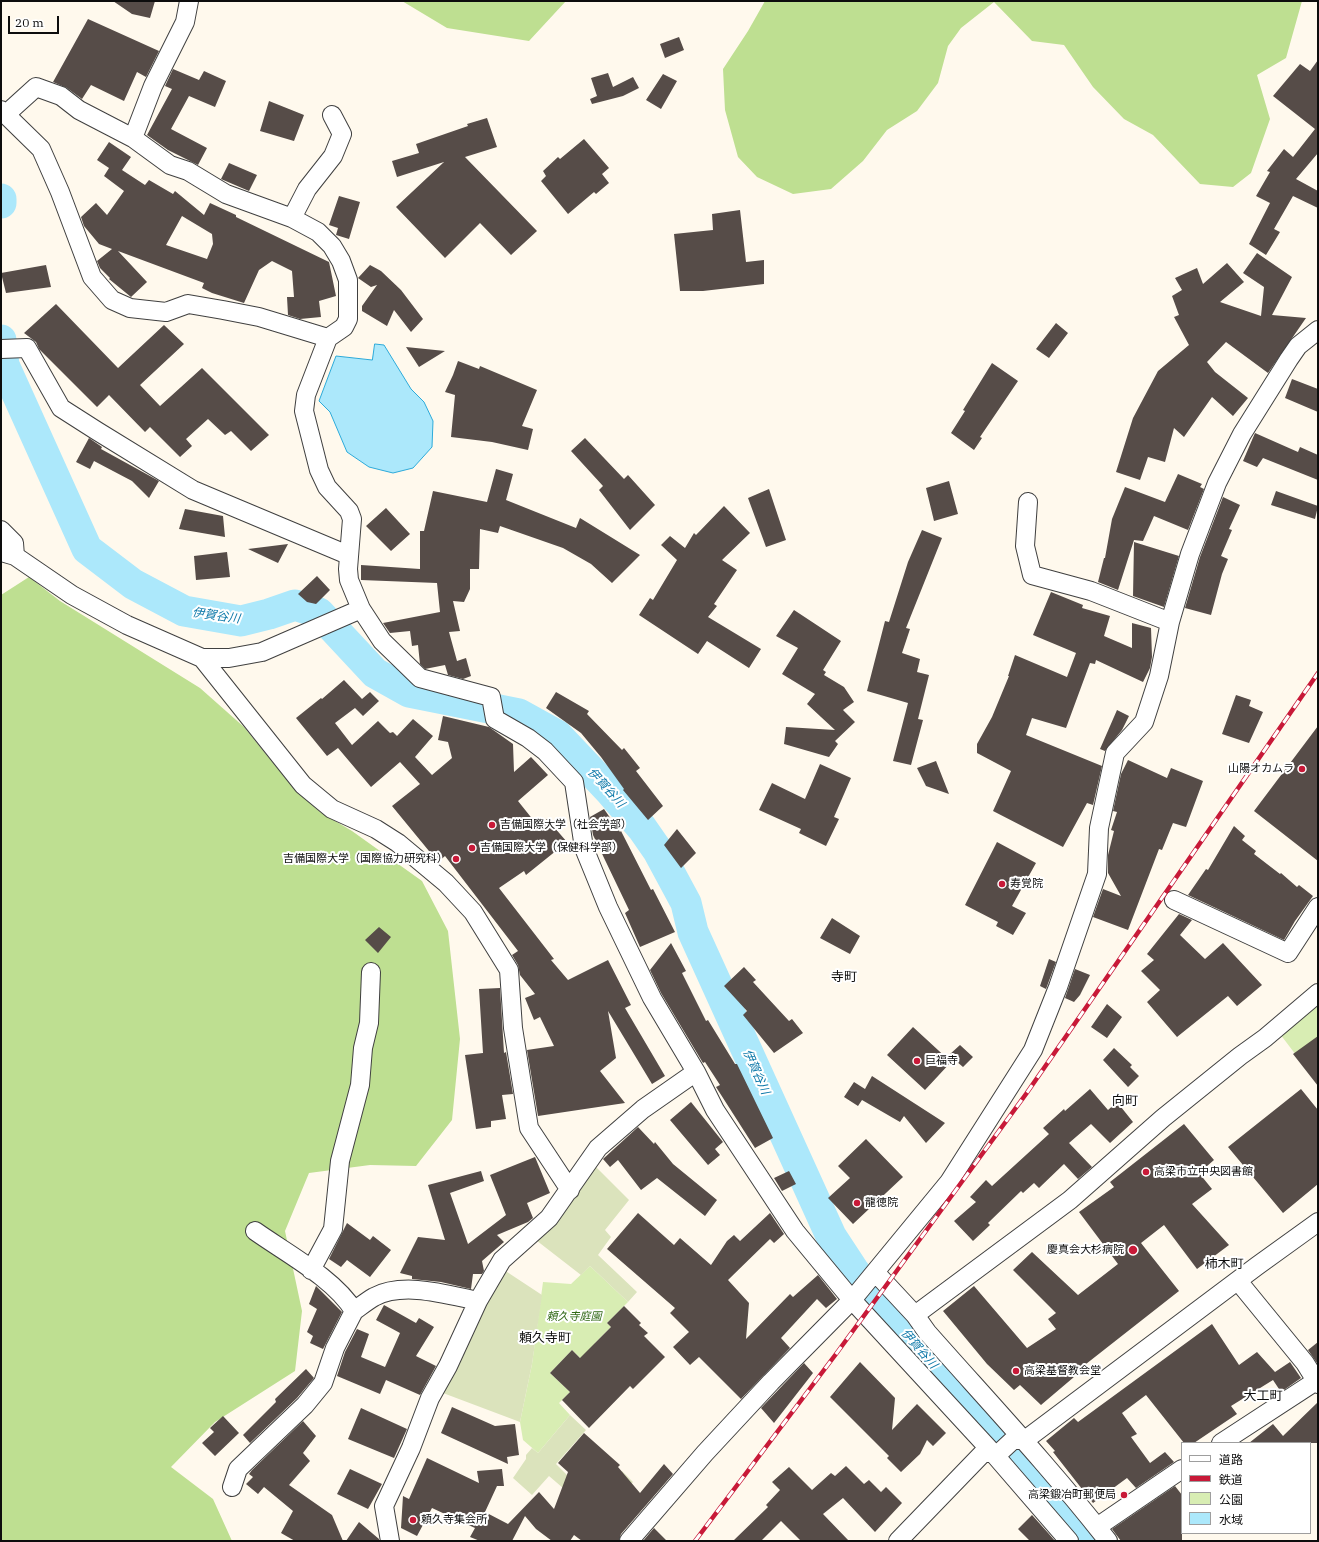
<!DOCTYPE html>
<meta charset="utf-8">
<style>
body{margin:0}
#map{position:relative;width:1319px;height:1542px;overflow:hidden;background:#fff9ed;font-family:"IBM Plex Serif","Noto Sans JP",serif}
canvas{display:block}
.frame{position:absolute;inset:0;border:2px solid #0d0d0d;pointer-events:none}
.legend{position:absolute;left:1181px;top:1442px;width:130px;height:92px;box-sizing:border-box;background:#fff;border:1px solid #9e9e9e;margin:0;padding:5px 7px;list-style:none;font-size:12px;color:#0d0d0d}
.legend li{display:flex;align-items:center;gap:8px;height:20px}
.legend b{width:20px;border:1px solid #9e9e9e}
.scale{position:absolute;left:8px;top:16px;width:51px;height:18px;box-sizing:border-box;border:2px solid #0d0d0d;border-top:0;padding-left:5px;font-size:12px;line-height:14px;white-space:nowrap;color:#0d0d0d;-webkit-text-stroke:3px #fff;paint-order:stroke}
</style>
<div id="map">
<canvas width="1319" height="1542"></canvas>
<div class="frame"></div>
<ul class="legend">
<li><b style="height:5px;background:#fff"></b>道路</li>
<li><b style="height:5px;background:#c81938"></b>鉄道</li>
<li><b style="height:11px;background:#d8edb3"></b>公園</li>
<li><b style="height:11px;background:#ace8fb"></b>水域</li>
</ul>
<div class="scale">20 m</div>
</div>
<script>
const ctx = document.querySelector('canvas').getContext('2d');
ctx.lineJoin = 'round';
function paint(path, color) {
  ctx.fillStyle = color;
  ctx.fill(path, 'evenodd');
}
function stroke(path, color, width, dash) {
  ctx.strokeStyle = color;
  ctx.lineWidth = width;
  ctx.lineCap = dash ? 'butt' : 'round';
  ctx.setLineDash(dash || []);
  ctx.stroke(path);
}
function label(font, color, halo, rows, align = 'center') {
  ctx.font = font + ' "IBM Plex Serif","Noto Sans JP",serif';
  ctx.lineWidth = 4;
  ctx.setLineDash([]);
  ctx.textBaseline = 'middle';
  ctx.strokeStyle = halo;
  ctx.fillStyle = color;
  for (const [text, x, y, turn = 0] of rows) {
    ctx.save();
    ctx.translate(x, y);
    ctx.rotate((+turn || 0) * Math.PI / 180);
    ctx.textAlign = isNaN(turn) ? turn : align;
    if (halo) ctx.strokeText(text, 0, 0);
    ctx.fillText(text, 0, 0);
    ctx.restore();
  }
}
const green = new Path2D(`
 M1318 1002V1084L1280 1034Z
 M590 1266 628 1302 607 1323 611 1327 595 1343 592 1369 572 1350 550 1373 570 1392 559 1403 570 1415 538 1453 523 1440 520 1422 532 1364 543 1282 571 1284Z`);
const forest = new Path2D(`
 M402 1H566L529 41 447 28Z
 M765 1H1302L1286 58 1257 75 1270 119 1251 173 1233 187 1200 184 1153 135 1124 119 1093 87 1064 45 1032 41 994 2 961 28 948 46 938 83 917 111 887 130 863 161 831 189 793 194 757 177 738 157 725 110 723 69 748 31Z
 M29 577 60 601 200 688 244 727 294 789 320 812 352 831 422 881 448 931 460 1039 452 1120 416 1166 370 1165 309 1173 285 1231 302 1311 295 1371 215 1422 171 1467 213 1499 232 1541H1V595Z`);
const cemetery = new Path2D(`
 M594 1165 629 1200 605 1230 611 1237 598 1255 637 1292 628 1302 590 1266 581 1275 532 1237Z
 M501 1268 542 1295 532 1364 520 1422 443 1393Z
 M570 1415 586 1430 556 1464 593 1501 622 1471 633 1482 599 1519 549 1476 532 1495 513 1478 526 1459V1455L532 1448 538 1453Z`);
const water = new Path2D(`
 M375 344 384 345 411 389 424 402 433 421 432 447 413 468 393 473 369 467 347 452 330 412 319 401 336 356 372 360Z`);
const river = new Path2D(`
 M1 199V203
 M1 340 4 365 87 549 133 584 184 611 241 621 269 614 295 605 319 613 375 673 409 692 519 714 557 735 610 791 642 828 658 851 686 903 693 932 831 1236 854 1271 882 1307 1087 1541`);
const building = new Path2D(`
 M113 1H155L150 18 132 14Z
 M88 19 159 51 146 77 137 72 124 101 91 85 82 99 67 88 53 82Z
 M679 37 684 50 665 58 660 44Z
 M1318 60V153L1296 179 1318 191V208L1293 196 1274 229 1280 232 1266 255 1249 244 1270 203 1256 196 1270 172 1267 171 1284 149 1293 157 1315 129 1273 96 1300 64 1310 71Z
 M173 69 199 80 204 71 226 81 215 107 189 96 171 129 207 148 198 165 168 150 147 135 172 89 165 86Z
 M608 73 613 87 633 77 639 88 623 96 592 104 590 99 597 96 591 78Z
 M663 74 677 81 661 109 646 100Z
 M269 101 304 115 294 141 260 131Z
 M487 118 497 147 465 157 537 231 511 255 480 223 445 258 396 207 444 162 397 177 392 161 419 153 416 144 468 126 467 124Z
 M584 139 609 168 602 174 609 183 596 194 594 192 568 214 541 181 546 176 543 171 558 157 560 159Z
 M109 142 131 157 122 170 145 185 149 180 173 194 175 191 204 215 210 203 236 215V217L329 262 336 296 319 301 321 317 300 319 288 315 287 297H294L292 271 272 261 259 270 244 303 212 293 202 288 204 283 118 251 147 282 131 297 109 279 110 278 100 268 97 261 112 249 99 244 84 226 81 217 96 203 107 215 124 191 104 176 109 168 97 160ZM182 216 212 234 213 244 207 259 166 245Z
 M229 163 257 175 249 191 221 179Z
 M339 196 360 202 349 239 336 235 338 228 329 225Z
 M740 210 746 262 764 260V284L703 291H680L674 234 713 230 712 214Z
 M1257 253 1292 277 1272 315 1306 318 1268 373 1226 342 1207 362 1215 372 1248 398 1233 416 1212 397 1184 437 1174 428 1165 462 1148 457 1140 480 1116 472 1133 418 1158 371 1189 345 1174 317 1179 315 1172 296 1182 290 1175 278 1197 268 1203 284 1227 263 1244 282 1220 302 1261 316 1264 287 1243 273Z
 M46 265 51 287 6 293 1 273Z
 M370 265 381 271 401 290 423 319 411 332 394 310 387 326 362 311V306L377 285 371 287 358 278Z
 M56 304 118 368 164 325 184 344 140 385 160 406 202 368 269 435 251 451 231 431 225 435 208 419 186 439 192 446 180 457 150 427 145 432 109 395 97 407 39 349 36 342 24 333Z
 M1056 323 1068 333 1049 358 1036 349Z
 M406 347 445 351 419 367Z
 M458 361 479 369 480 366 537 390 522 426 533 429 528 450 492 442 451 437 455 395 445 392 453 375Z
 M992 363 1018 381 980 437 982 438 974 450 951 433 965 411 963 410Z
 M1292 379 1318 389V412L1285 398Z
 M1255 433 1298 452 1300 447 1318 455V480L1263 458 1257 467 1243 461Z
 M89 438 102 447 101 449 159 481 149 498 132 481 94 461 90 469 76 462Z
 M585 438 624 479 628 475 655 505 630 530 599 490 603 486 571 451Z
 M496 469 513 474 506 500 576 528 580 518 640 555 612 583 591 564 563 548 500 526 498 533 480 529 479 569H470V589L464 602 453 601 460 631 449 632 457 661 466 658 471 676 463 679 448 675 445 665 425 669 420 664 418 645 412 646 410 631 390 633 383 623 440 612 437 583 361 580V565L420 569V531H424L433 491 487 502Z
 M1178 474 1202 484 1200 487 1204 489 1188 530 1154 516 1143 541 1134 540 1118 590 1098 582 1104 558H1105L1112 519 1125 487 1165 502Z
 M949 481 958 514 934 521 926 488Z
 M769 489 786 540 766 547 748 498Z
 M1276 491 1318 506 1315 519 1271 505Z
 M1223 497 1240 505 1229 529 1232 530 1221 556 1228 559 1222 574 1211 615 1185 608 1200 557Z
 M724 506 750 533 722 560 737 570 714 604 717 606 708 617 761 649 749 668 707 641 698 654 639 615 650 598 653 600 677 560 661 545 670 536 685 548 694 533 696 535Z
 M386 508 410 534 391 551 366 526Z
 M185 509 223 516 225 537 179 529Z
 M922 530 942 538 906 628 910 629 902 653 920 659 917 672 929 675 918 719 923 720 911 765 893 761 908 703 867 691 885 621 889 622 908 562Z
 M1134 542 1179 556 1164 607 1133 596Z
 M288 544 278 563 248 549Z
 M227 552 230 577 196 580 194 556Z
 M317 576 330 590 316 604 307 602 298 594Z
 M1051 592 1083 605 1082 608 1110 616 1104 636 1132 648V623L1151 628 1152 657 1150 668 1143 682 1096 660 1095 664 1090 663 1066 728 1032 718 1026 735 1102 766 1093 805 1087 803 1063 847 993 811 1011 771 977 753V744L992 717 1009 676H1008L1015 655 1067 677 1076 653 1033 635Z
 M794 610 841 641 823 670 826 672 824 675 844 687 854 702 843 710 855 722 835 741 838 744 829 757 784 744 786 727 835 730 807 704 815 694 782 674 798 648 776 636Z
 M344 680 362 699 370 692 379 701 363 716 355 708 335 723 352 745 378 721 390 733 393 732 397 736 413 719 433 736 415 757 432 775 452 758 448 742 438 740 443 716 489 727 513 744 514 772 531 757 548 775 518 801 538 826 547 819 567 842 526 875 524 871 499 888 554 959 551 960 568 980 608 960 631 1005 625 1008 665 1076 652 1084 608 1011 616 1058 600 1071 625 1103 538 1116 527 1050 554 1046 540 1017 534 1020 525 998 535 994 520 975 518 965 512 955 518 951 445 856 438 862 392 806 420 784 400 762 371 787 338 748 327 756 296 718 321 698 322 699Z
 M556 692 589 711 587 714 622 750 624 748 640 768 636 771 663 806 648 820 623 790 624 789 601 757 581 733 546 708Z
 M1236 695 1251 700 1249 706 1263 712 1249 743 1222 734Z
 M1117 710 1129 716 1122 730 1105 751 1100 749Z
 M1318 726V861L1254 811Z
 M1128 760 1167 778 1171 768 1203 781 1186 827 1173 823 1162 850 1159 849 1128 930 1093 917 1103 889 1121 896 1108 873V855L1114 831 1111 830 1117 812 1113 811 1121 774Z
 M936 761 949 794 926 786 917 768Z
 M820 764 851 778 834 817 839 819 826 846 799 833 801 829 759 810 772 783 805 799Z
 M604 809 620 832 621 831 651 890 653 889 675 932 640 947 625 913 629 910 593 835 590 817Z
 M1234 826 1245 836 1242 840 1256 851 1254 854 1280 874 1281 873 1297 887 1299 885 1313 896 1295 921 1284 940 1188 895 1206 869 1208 870Z
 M677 829 696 853 681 868 664 845Z
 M997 842 1036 863 1012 906 1026 913 1013 935 996 926 998 922 965 905Z
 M1179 914 1192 920 1180 935 1205 959 1223 943 1262 985 1237 1006 1228 996 1177 1037 1147 1002 1160 990 1141 971 1154 960 1147 954Z
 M832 918 860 936 850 954 820 938Z
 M379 927 391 937 378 953 365 940Z
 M671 943 686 971 682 973 706 1021 708 1020 735 1064H737L773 1138 755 1148 716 1087 720 1085 705 1062 703 1063 661 993 650 970Z
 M1049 959 1056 962 1046 989 1040 986Z
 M744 967 756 980 753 982 789 1021 792 1019 803 1033 774 1053 743 1015 747 1011 724 986Z
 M1075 969 1090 975 1080 995 1074 1002 1065 998Z
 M500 988 504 1053 506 1052 513 1094 502 1095 506 1119 491 1121V1127L476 1129 465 1055 483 1053 479 989Z
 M1107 1004 1122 1017 1107 1038 1091 1027Z
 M913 1027 951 1062 925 1090 887 1055Z
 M1318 1036V1086L1293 1054Z
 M960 1045 973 1057 963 1067 949 1055Z
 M1114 1048 1132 1065 1130 1067 1139 1076 1128 1087 1103 1060Z
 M872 1076 945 1123 926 1143 904 1116 900 1122 862 1100 858 1106 844 1097 854 1082 865 1089Z
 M1090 1089 1108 1110 1117 1102 1133 1122 1110 1143 1091 1124 1069 1143 1092 1167 1078 1179 1064 1164 1039 1188 1034 1183 1023 1193 1021 1191 988 1223 990 1225 973 1241 954 1221 976 1202 970 1197 986 1180 992 1186 1049 1134 1043 1128 1064 1109 1065 1111Z
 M1301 1089 1318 1110V1184L1283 1213 1228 1147Z
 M691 1102 723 1142 715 1149 720 1155 708 1165 670 1120Z
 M1184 1124 1214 1160 1199 1173 1212 1189 1192 1204 1229 1245 1197 1269 1164 1225 1141 1243 1179 1291 1072 1375 1074 1377 1041 1405 1020 1385 1014 1390 987 1364 943 1311 974 1286 1027 1348 1056 1329 1048 1319 1056 1313 1013 1270 1032 1252 1078 1295 1118 1264 1079 1212 1114 1187 1110 1182Z
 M638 1127 654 1144 655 1142 673 1164 717 1200 705 1216 657 1178 641 1190 618 1160 610 1167 603 1159Z
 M866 1139 903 1177 853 1224 828 1198 850 1178 838 1166Z
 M535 1157 550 1193 527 1203 533 1218 528 1222 497 1235 504 1242 482 1261 484 1271 482 1274H473L471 1289 441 1282 412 1279V1276L400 1273 418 1237 445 1240 428 1185 481 1171 484 1181 450 1193 468 1244 506 1215 490 1175Z
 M789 1171 796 1184 782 1191 774 1178Z
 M638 1213 674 1245 680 1238 711 1265 727 1241 734 1235 740 1241 770 1213 784 1234 774 1243 770 1239 728 1280 749 1303 746 1339 790 1294 793 1297 818 1275 837 1299 826 1308 817 1299 781 1338 790 1348 741 1399 699 1357 690 1365 673 1347 689 1332 670 1313 675 1308 607 1249Z
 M347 1223 370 1240 373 1236 391 1250 370 1277 347 1260 341 1267 329 1259Z
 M316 1286 342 1312 323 1349 310 1343 313 1336 307 1332 317 1309 309 1304Z
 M384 1305 416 1323 419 1318 434 1327 416 1356 436 1366 420 1395 386 1380 380 1394 337 1376 345 1352 357 1329 369 1334 361 1357 385 1367 400 1333 376 1320Z
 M624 1306 641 1323 639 1325 648 1333 644 1336 665 1357 633 1389 630 1386 589 1428 562 1400 570 1392 550 1373 572 1350 580 1358 611 1327 607 1323Z
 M1212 1324 1239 1365 1257 1352 1275 1372 1290 1362 1301 1378 1281 1392 1273 1380 1231 1406 1237 1414 1194 1443H1184L1146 1395 1122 1413 1137 1434 1131 1437 1150 1463 1165 1452 1174 1462 1136 1488 1127 1478 1093 1503 1053 1452 1055 1451 1046 1441 1074 1418 1078 1422Z
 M1318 1342V1363H1317L1308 1350Z
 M860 1362 895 1398 892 1430 917 1404 946 1433 933 1446 927 1440 920 1454 901 1472 887 1458 889 1456 830 1397Z
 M804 1363 813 1373 774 1423 761 1408Z
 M306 1369 314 1378 297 1398 250 1443 243 1435 276 1402 275 1399Z
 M1318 1402V1443H1249L1273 1424 1283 1436Z
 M452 1407 495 1426 515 1424 519 1455 507 1457 508 1464 441 1433Z
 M361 1408 407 1429 394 1458 348 1439Z
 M223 1416 239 1433 215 1456 202 1443 214 1432 210 1428Z
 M303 1421 316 1436 303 1453 310 1461 289 1485 332 1515 343 1541H295L281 1533 293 1511 264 1487 258 1494 246 1484 253 1477 249 1474 252 1470Z
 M584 1433 620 1465 618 1467 640 1493 664 1464 673 1474 621 1534 619 1541H582L574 1535 570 1541H552L536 1529 525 1516 512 1541H480L470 1537 475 1528 432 1508 417 1536 401 1528 403 1496 409 1499 427 1458 479 1483 477 1471 502 1469 504 1486H497L485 1512 508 1524 539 1492 554 1509 568 1472 558 1463Z
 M846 1466 864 1484 869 1480 881 1492 886 1487 902 1503 875 1532 843 1498 823 1514 849 1541H801L781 1521 761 1541H733L768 1507 766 1505 780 1490 772 1482 789 1467 812 1490 831 1473 835 1476Z
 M350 1469 382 1484 368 1509 337 1494Z
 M1175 1486 1182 1495V1541H1121L1112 1529Z
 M1032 1515 1049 1534 1055 1541H1030L1018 1529Z
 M359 1522 379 1539V1541H346Z
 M654 1528 667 1541H643Z`);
const minor = new Path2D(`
 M189 1 185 22 153 86 133 138 170 165 188 171 226 194 292 218 318 232 332 246 341 261 348 280V319L344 327 328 338 306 395 304 411 319 470 327 487 349 511 352 519 348 569 349 580 361 609
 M1 110 41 149 60 192 92 277 112 300 130 308 166 312 188 304 223 310 259 317 328 338
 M5 115 36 87 61 96 79 110 133 138
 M292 218 307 189 333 156 342 134 332 115
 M1 349 27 348 61 408 97 431 193 490 348 555
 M1028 502 1025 546 1032 575 1091 591 1170 622
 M1 530 14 543 15 556
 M1 552 15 556 72 595 127 625 202 658H229L262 652 361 609 382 641 420 678 491 697 495 719 528 738 545 751 574 782 584 848 608 907 652 998 696 1072 715 1110 795 1231 852 1300 993 1453 1069 1541
 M202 658 303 785 332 809 376 829 398 843 446 883 473 912 509 970 513 1028 529 1128 570 1190
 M1174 900 1288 953 1318 907
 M255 1231C286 1253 335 1279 354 1311 361 1306 367 1301 374 1297 404 1281 448 1295 478 1301
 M311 1270 333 1229 340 1161 360 1085 363 1048 369 1023 371 972
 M875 1272 915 1315 927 1332C988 1401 1051 1468 1108 1541
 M1238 1281 1305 1363 1318 1384
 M915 1315 1070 1200 1163 1118 1240 1056 1265 1038 1318 993
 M1221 1443 1316 1381
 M232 1487 238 1469 305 1405 323 1383 335 1348 354 1311
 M1097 1527 1182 1469
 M390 1541 384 1506 411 1448 430 1398 448 1366 478 1301 502 1260 549 1218 598 1148 643 1109 696 1072
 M629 1541 705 1453 771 1382 852 1300 949 1182 1033 1050 1058 987 1097 874 1099 828 1115 753 1144 722 1159 676 1170 622 1190 554 1217 483 1242 434 1289 359 1298 346 1318 330
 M898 1541 983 1453H999L1013 1440H1025L1257 1266 1318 1222`);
const rail = new Path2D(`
 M695 1541 836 1354 1026 1094 1318 673`);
const markers = [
 [1302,769,4,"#c81938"],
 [492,825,4,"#c81938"],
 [472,848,4,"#c81938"],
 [456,859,4,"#c81938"],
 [1002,884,4,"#c81938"],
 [917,1061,4,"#c81938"],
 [1146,1172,4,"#c81938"],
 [857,1203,4,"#c81938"],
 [1133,1250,5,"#c81938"],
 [1016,1371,4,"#c81938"],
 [1124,1495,4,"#c81938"],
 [413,1520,4,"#c81938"]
];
const poiNames = [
 ["山陽オカムラ",1294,769,"right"],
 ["吉備国際大学（社会学部）",500,825],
 ["吉備国際大学（保健科学部）",480,848],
 ["吉備国際大学（国際協力研究科）",448,859,"right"],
 ["寿覚院",1010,884],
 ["巨福寺",925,1061],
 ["高梁市立中央図書館",1154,1172],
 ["龍徳院",865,1203],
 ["慶真会大杉病院",1124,1250,"right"],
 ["高梁基督教会堂",1024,1371],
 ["高梁鍛冶町郵便局",1116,1495,"right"],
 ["頼久寺集会所",421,1520]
];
const parkNames = [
 ["頼久寺庭園",574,1317]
];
const waterNames = [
 ["伊賀谷川",216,616,8],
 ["伊賀谷川",606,788,48],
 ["伊賀谷川",756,1072,66],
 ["伊賀谷川",919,1349,49]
];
const quarterNames = [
 ["寺町",844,977],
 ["向町",1125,1101],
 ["柿木町",1224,1264],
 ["頼久寺町",545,1338],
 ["大工町",1263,1396]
];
paint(green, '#d8edb3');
paint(forest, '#bedf91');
paint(cemetery, '#dbe3bc');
paint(water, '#ace8fb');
stroke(water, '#2daad9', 1);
stroke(river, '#ace8fb', 31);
paint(building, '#564c48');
stroke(minor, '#404040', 20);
stroke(minor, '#fff', 18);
stroke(rail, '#c81938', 4.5);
stroke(rail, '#fff', 3, [9]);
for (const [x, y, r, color] of markers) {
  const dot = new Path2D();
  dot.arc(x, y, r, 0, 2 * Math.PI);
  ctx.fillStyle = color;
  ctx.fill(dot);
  stroke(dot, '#fff', 1.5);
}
label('11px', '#0d0d0d', '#fff', poiNames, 'left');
label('italic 11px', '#336a18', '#fff', parkNames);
label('italic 12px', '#0c78a9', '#fff', waterNames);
label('13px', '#0d0d0d', '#fff', quarterNames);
</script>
